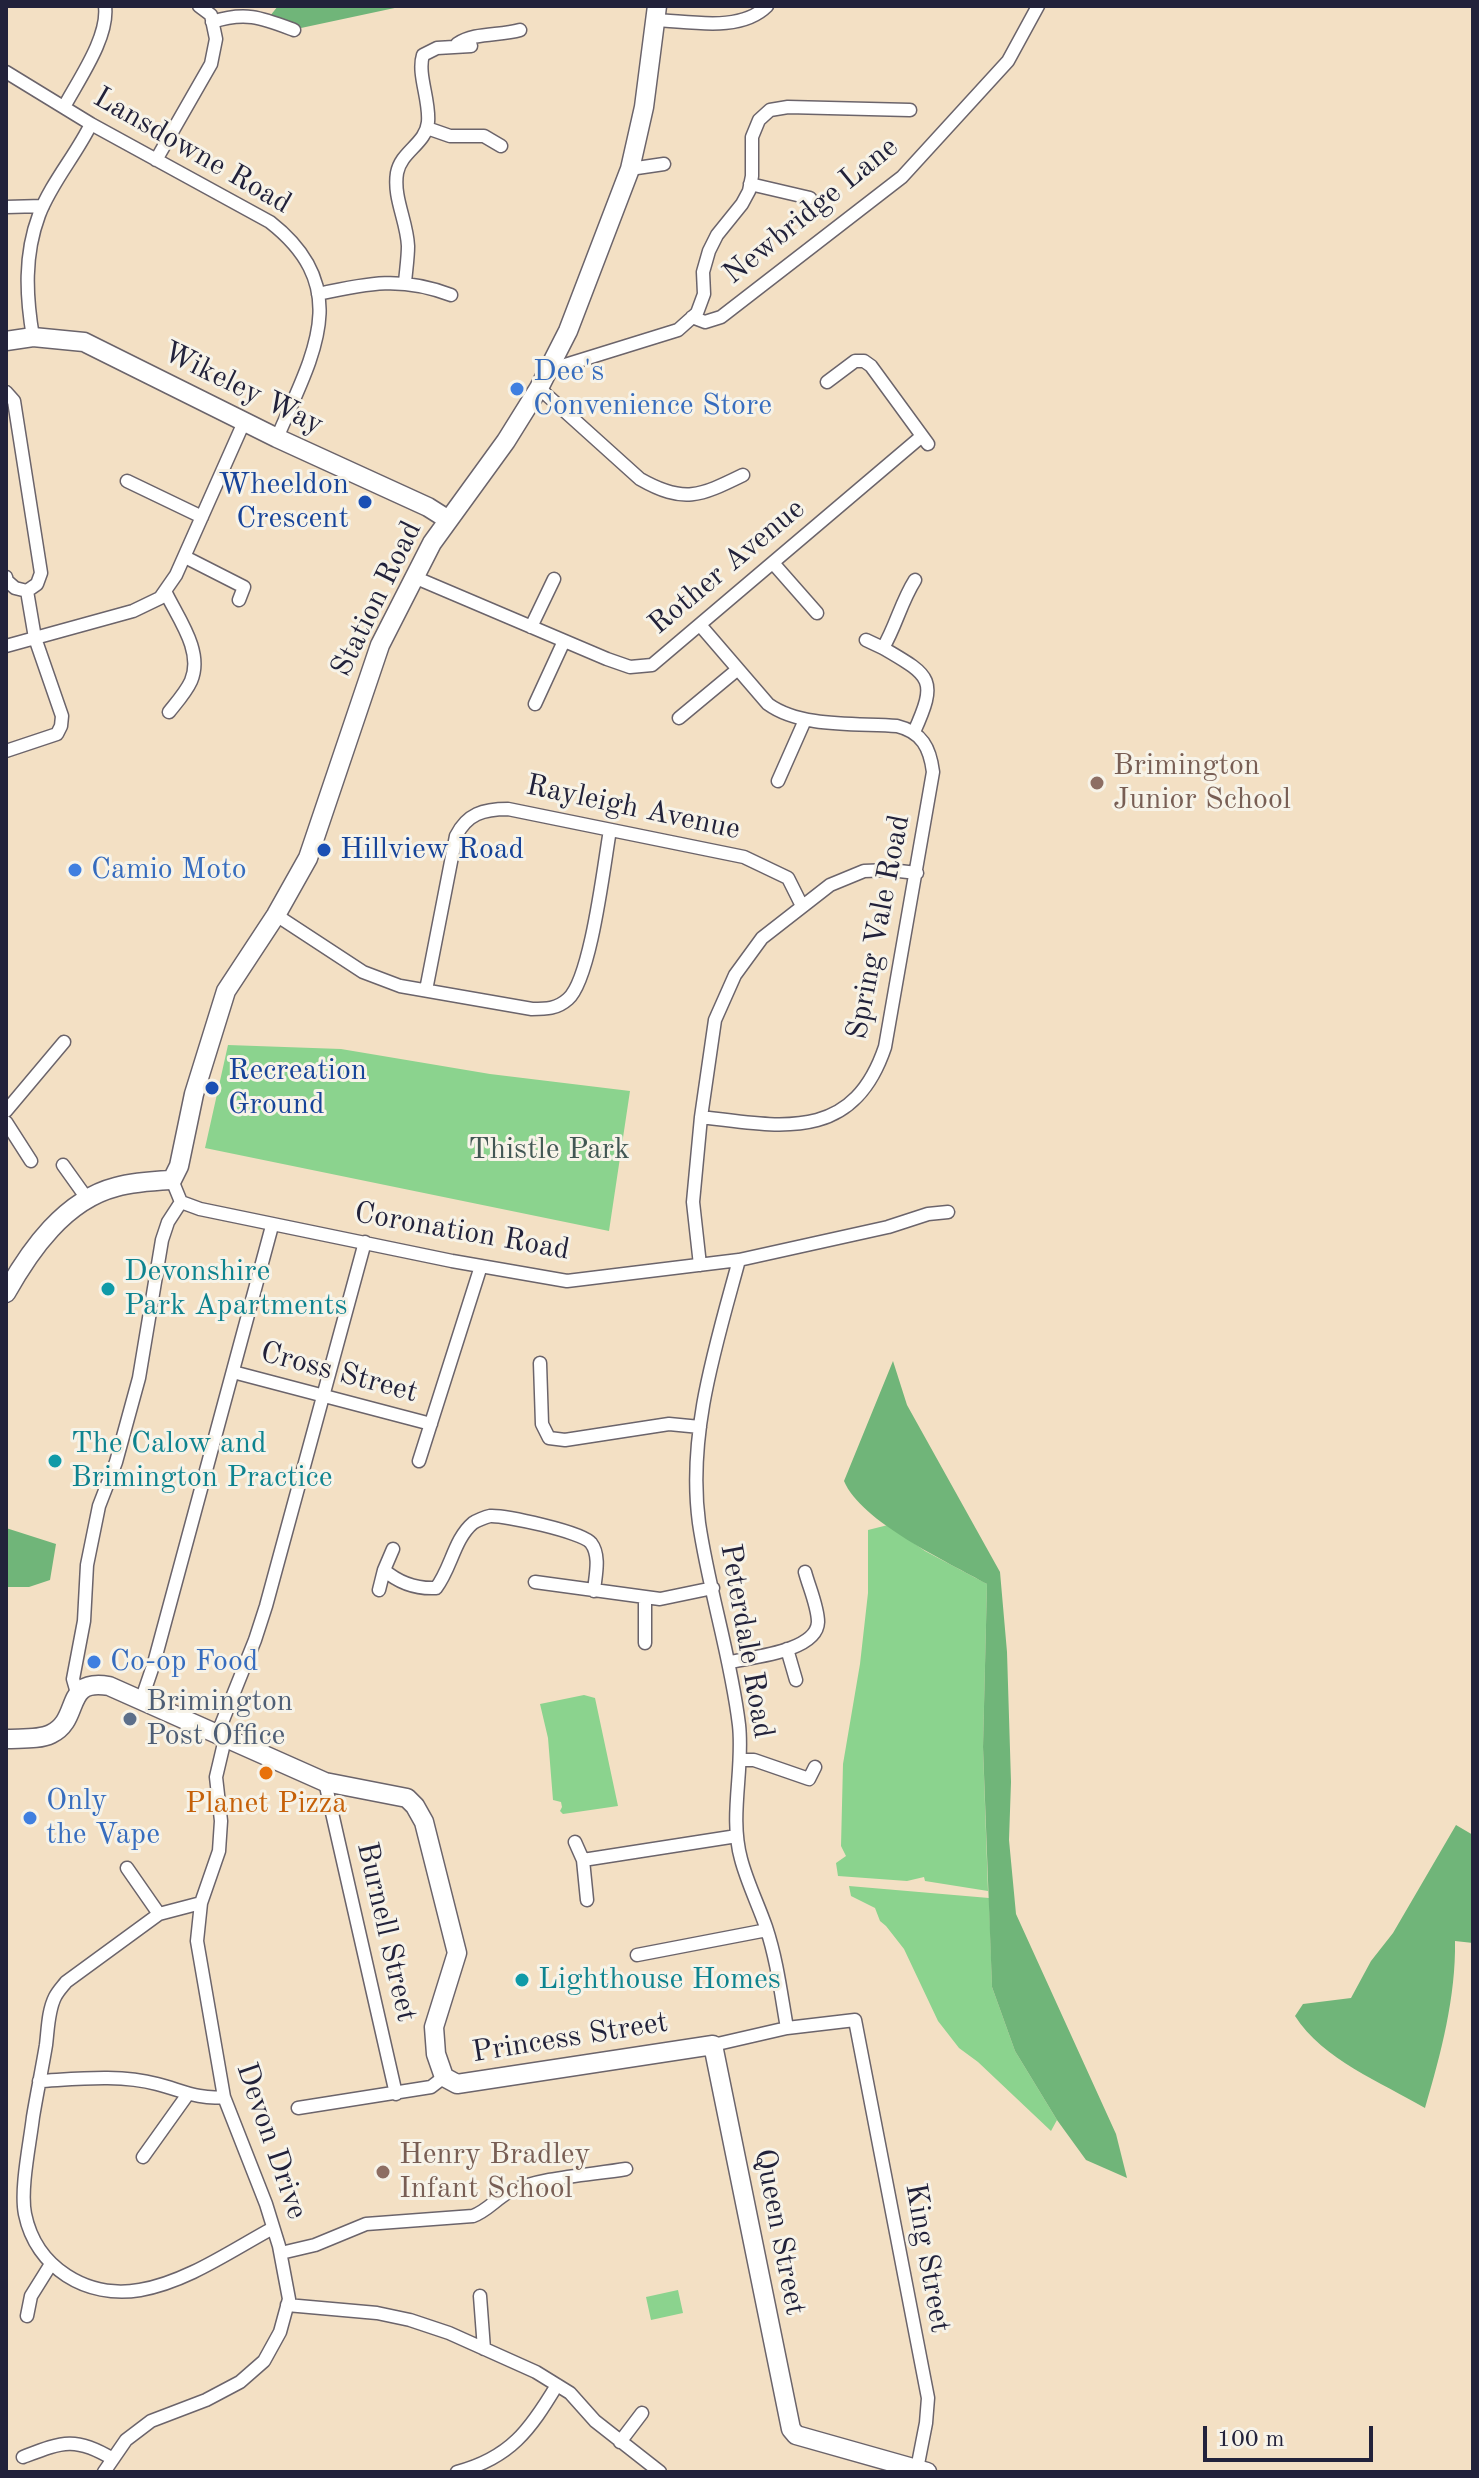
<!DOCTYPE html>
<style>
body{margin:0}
#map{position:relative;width:1479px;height:2478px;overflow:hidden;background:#f3e0c4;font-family:"Old Standard TT",serif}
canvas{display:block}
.frame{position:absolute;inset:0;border:8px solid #22223b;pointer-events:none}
.scale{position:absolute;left:1203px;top:2426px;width:170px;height:36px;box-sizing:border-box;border:4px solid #22223b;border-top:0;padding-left:10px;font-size:24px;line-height:28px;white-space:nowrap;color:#22223b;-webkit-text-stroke:6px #f7f3e8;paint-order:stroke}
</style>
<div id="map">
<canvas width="1479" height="2478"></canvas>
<div class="frame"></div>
<div class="scale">100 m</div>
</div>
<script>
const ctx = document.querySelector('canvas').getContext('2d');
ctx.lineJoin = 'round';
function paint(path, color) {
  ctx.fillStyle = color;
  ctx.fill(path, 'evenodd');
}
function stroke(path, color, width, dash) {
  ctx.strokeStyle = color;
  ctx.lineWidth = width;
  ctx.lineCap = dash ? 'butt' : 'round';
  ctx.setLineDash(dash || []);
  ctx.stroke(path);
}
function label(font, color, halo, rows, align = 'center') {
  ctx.font = font + ' "Old Standard TT",serif';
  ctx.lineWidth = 6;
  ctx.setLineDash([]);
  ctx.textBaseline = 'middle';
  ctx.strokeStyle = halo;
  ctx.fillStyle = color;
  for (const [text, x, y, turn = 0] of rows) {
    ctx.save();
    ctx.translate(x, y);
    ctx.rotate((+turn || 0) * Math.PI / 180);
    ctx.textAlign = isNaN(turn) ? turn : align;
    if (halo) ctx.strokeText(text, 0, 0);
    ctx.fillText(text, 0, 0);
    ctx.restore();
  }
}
const green = new Path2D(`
 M228 1045 341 1049 490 1074 630 1091 609 1231 205 1148Z
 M888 1525 925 1551 987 1584 983 1747 988 1891 925 1881 924 1877 907 1881 838 1876 836 1863 846 1856 841 1846 843 1764 860 1664 868 1593V1530Z
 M584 1695 595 1698 618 1806 563 1814 560 1811 562 1807 561 1802 553 1800 548 1738 540 1704Z
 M849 1886 989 1898 992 1987 1015 2051 1057 2120 1051 2131 978 2062 959 2048 938 2021 904 1949 886 1926 880 1921 875 1908 851 1896Z
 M678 2290 683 2313 651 2320 646 2297Z`);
const forest = new Path2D(`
 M278 6H404L301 28 270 16Z
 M893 1361 907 1405 1000 1572 1007 1652 1011 1782 1009 1840 1016 1914 1116 2134 1127 2178 1086 2160 1057 2120 1015 2051 992 1987 983 1747 987 1584C948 1562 861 1522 844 1481Z
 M6 1528 56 1544 50 1580 29 1587H6Z
 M1456 1825 1473 1835V1943L1455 1941C1456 1996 1441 2054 1425 2108 1381 2082 1323 2060 1295 2016L1303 2004 1351 1998 1371 1961 1393 1933Z`);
const street = new Path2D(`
 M654 20C689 21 740 33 767 6
 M212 22C246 11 262 18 294 30
 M457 44C475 32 499 36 520 30
 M6 72 91 124 270 222C356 289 311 358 277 438
 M64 107C79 79 109 37 105 6
 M427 128 450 136H484L501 146
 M156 160 211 64 216 39 211 15 199 6
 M630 169 664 164
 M750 184 810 198
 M6 207 43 206
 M405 283C406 270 408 258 408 246 407 221 393 198 397 173 401 151 426 144 428 122 430 100 417 74 423 55L437 48 471 46
 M318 294C368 283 402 276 451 295
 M692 317 705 322 721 317 902 177 1008 61 1038 6
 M33 337C26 296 24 255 39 215 51 183 76 155 91 124
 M549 370 678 330 697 313 704 294 703 272 709 251 717 235 742 204 749 191 752 176V137L759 120 770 110 788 107 910 110
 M827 382 855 361H864L871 366 928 444
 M539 388 640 479C684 504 700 496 743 475
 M6 392 14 401 41 573 37 584 27 591
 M127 481 202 517
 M185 557 244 587 239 600
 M773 563 817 613
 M6 577 7 581 15 588 27 591
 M414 577 607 659 630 667 652 665 922 436
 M165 591C177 617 204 651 191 681 186 692 177 702 169 712
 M700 625 768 704C801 728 857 723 897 726 922 732 930 748 933 772L885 1047C853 1142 783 1127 701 1117
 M531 627 554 579
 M866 640 883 648
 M6 646 133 611 160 598 176 575 244 422
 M535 704 564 641
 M679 718 738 669
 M914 732C938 679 931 676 883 648 896 626 901 602 915 580
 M6 751 57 734 61 726 62 716 35 638 27 591
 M778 781 805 720
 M276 915 363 972 400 986 532 1009C546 1009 557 1009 568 999 591 979 604 864 610 830
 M426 990 456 836C467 814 483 809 508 809L744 857 788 878 802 906
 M6 1111 64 1042
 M6 1122 31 1161
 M63 1165 88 1200
 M172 1180 181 1202 200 1209 452 1261 567 1281 739 1260 888 1227 928 1214 948 1212
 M739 1260C716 1345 687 1434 699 1523 709 1591 731 1657 739 1725 744 1769 729 1816 741 1859 747 1882 758 1904 766 1927 777 1960 781 1994 787 2028
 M700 1265 693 1202 701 1117 715 1020 735 975 762 938 830 885 864 871 890 870 917 873
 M540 1363 542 1424 549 1438 565 1440 669 1424 700 1427
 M233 1372 431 1424
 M419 1461 481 1266
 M393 1549 384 1570C399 1583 416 1589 436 1588 451 1569 454 1539 473 1523 476 1521 485 1517 490 1516 504 1515 583 1532 591 1543 601 1556 595 1577 594 1591
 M535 1582 660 1599 713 1588
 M379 1590 384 1570
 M645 1597V1643
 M787 1649 796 1680
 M730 1662C753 1657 817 1651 818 1622 818 1607 809 1587 805 1572
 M77 1693 73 1679 84 1621 87 1565 99 1506 116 1462 139 1378 162 1240 168 1222 181 1202
 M141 1701 154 1663 272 1226
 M217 1735 255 1640 266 1606 365 1242
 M740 1760H754L809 1779 815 1767
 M325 1782 396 2094
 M575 1842 583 1860 587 1900
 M583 1860 737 1836
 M127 1868 159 1914
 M201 1903 159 1914 66 1982C63 1986 58 1991 55 1997 48 2011 48 2029 46 2045 42 2069 37 2093 33 2117 30 2143 20 2189 25 2214 36 2268 87 2299 140 2290 187 2282 232 2250 273 2228
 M637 1955 767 1930
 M713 2045 787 2028 855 2020 928 2398 926 2423 917 2469
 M39 2081C77 2079 120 2074 157 2084 181 2090 199 2100 224 2097
 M298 2108 431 2087 444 2077
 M143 2157 188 2094
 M281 2253 315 2245 366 2224 473 2216C487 2211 496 2199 509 2192 541 2177 590 2175 626 2169
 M480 2296 484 2349
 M287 2305 377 2313 410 2320 449 2333 536 2372 570 2393 595 2421 660 2472
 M27 2316 31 2296 51 2264
 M620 2442 642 2413
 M23 2457C62 2442 75 2436 113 2459
 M104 2472 126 2440 151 2421 206 2400 240 2382 264 2361 280 2332 289 2299 279 2246 266 2204 224 2097 197 1941 201 1903 219 1851 221 1821 216 1777 225 1739
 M457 2472C510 2458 530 2430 557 2385`);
const secondary = new Path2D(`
 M6 341 33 337 84 342 277 438 428 507 447 519
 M6 1293C30 1250 65 1200 116 1187 134 1182 154 1181 172 1180L179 1166 194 1094 226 991 276 915 308 858 380 645 432 543 506 441 539 388 568 331 630 169 644 107 657 6
 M6 1739C20 1738 39 1740 51 1734 82 1719 62 1678 109 1686L325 1782 407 1798 415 1806 424 1822 457 1953 434 2027 436 2054 444 2077 457 2084 713 2045 791 2429 796 2435 927 2472`);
const markers = [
 [517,389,8,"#3f7fe0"],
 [365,502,8,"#1a4fb4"],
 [1097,783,8,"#8d6e63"],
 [324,850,8,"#1a4fb4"],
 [75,870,8,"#3f7fe0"],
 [212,1088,8,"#1a4fb4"],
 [108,1289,8,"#0f9aa8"],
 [55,1461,8,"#0f9aa8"],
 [94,1662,8,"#3f7fe0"],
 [130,1719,8,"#5c6f8a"],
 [266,1773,8,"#e8710a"],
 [30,1818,8,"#3f7fe0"],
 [522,1980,8,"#0f9aa8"],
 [383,2172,8,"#8d6e63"]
];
const streetNames = [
 ["Lansdowne Road",192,151,30],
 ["Newbridge Lane",811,211,-39],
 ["Wikeley Way",243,389,26],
 ["Rother Avenue",727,567,-40],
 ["Station Road",377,599,-64],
 ["Rayleigh Avenue",633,808,12],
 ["Spring Vale Road",879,927,-79],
 ["Coronation Road",462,1232,10],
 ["Cross Street",339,1373,15],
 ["Peterdale Road",746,1641,80],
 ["Burnell Street",386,1932,77],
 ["Princess Street",570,2038,-9],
 ["Devon Drive",271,2141,71],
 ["Queen Street",779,2232,79],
 ["King Street",927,2258,80]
];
const shopNames = [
 ["Dee's",533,372],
 ["Convenience Store",533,406],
 ["Camio Moto",91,870],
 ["Co-op Food",110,1662],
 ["Only",46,1801],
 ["the Vape",46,1835]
];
const transitNames = [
 ["Wheeldon",349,485,"right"],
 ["Crescent",349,519,"right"],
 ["Hillview Road",340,850],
 ["Recreation",228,1071],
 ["Ground",228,1105]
];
const educationNames = [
 ["Brimington",1113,766],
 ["Junior School",1113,800],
 ["Henry Bradley",399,2155],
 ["Infant School",399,2189]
];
const parkNames = [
 ["Thistle Park",549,1150]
];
const cultureNames = [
 ["Devonshire",124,1272],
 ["Park Apartments",124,1306],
 ["The Calow and",71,1444],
 ["Brimington Practice",71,1478],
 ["Lighthouse Homes",538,1980]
];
const serviceNames = [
 ["Brimington",146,1702],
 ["Post Office",146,1736]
];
const foodNames = [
 ["Planet Pizza",266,1804]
];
paint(green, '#8bd38e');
paint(forest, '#70b579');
stroke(street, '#6b646b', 15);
stroke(secondary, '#6b646b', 21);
stroke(street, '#fff', 12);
stroke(secondary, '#fff', 18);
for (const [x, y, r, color] of markers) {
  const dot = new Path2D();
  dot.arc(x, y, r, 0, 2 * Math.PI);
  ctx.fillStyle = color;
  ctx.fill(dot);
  stroke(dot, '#f7f3e8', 3);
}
label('30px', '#22223b', '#f7f3e8', streetNames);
label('30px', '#366cbe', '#f7f3e8', shopNames, 'left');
label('30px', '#164399', '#f7f3e8', transitNames, 'left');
label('30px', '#785e54', '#f7f3e8', educationNames, 'left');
label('30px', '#425754', '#f7f3e8', parkNames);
label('30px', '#0d838f', '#f7f3e8', cultureNames, 'left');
label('30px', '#4e5e75', '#f7f3e8', serviceNames, 'left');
label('30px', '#c56008', '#f7f3e8', foodNames);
</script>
